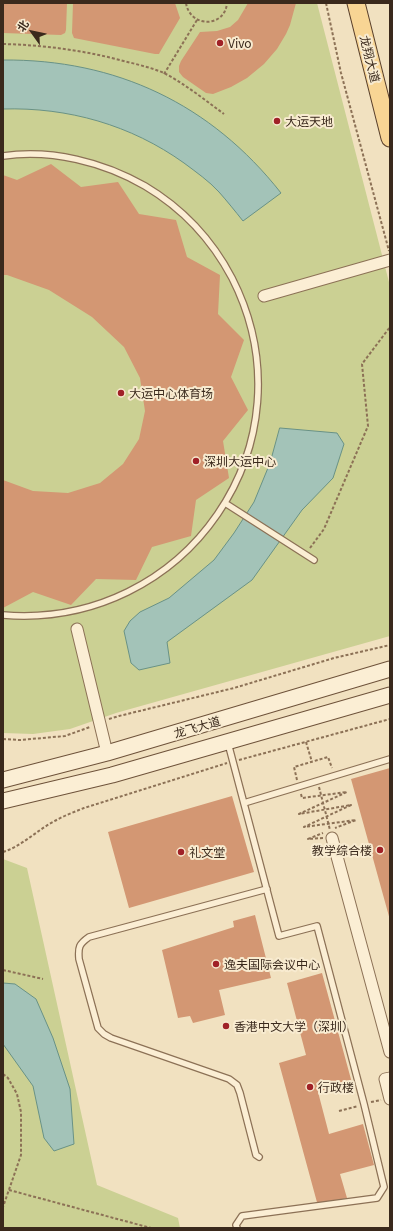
<!DOCTYPE html>
<meta charset="utf-8">
<style>
body{margin:0}
#map{position:relative;width:393px;height:1231px;overflow:hidden;background:#f1e1c0;font-family:Georgia,"Noto Sans SC",serif}
canvas{display:block}
.frame{position:absolute;inset:0;border:4px solid #3a291c;pointer-events:none}
.north{position:absolute;left:12px;top:12px;width:40px;height:40px;-webkit-text-stroke:3px #f8ebd0;paint-order:stroke;rotate:303deg;font-size:11px;font-weight:700;line-height:16px;text-align:center;color:#3a291c}
.north::after{content:'';display:block;margin:auto;width:14px;height:18px;background:#3a291c;clip-path:polygon(50% 0,100% 100%,50% 72%,0 100%)}
</style>
<div id="map">
<canvas width="393" height="1231"></canvas>
<div class="frame"></div>
<div class="north">北</div>
</div>
<script>
const ctx = document.querySelector('canvas').getContext('2d');
ctx.lineJoin = 'round';
function paint(path, color) {
  ctx.fillStyle = color;
  ctx.fill(path, 'evenodd');
}
function stroke(path, color, width, dash) {
  ctx.strokeStyle = color;
  ctx.lineWidth = width;
  ctx.lineCap = dash ? 'butt' : 'round';
  ctx.setLineDash(dash || []);
  ctx.stroke(path);
}
function label(font, color, halo, rows, align = 'center') {
  ctx.font = font + ' Georgia,"Noto Sans SC",serif';
  ctx.lineWidth = 4;
  ctx.setLineDash([]);
  ctx.textBaseline = 'middle';
  ctx.strokeStyle = halo;
  ctx.fillStyle = color;
  for (const [text, x, y, turn = 0] of rows) {
    ctx.save();
    ctx.translate(x, y);
    ctx.rotate((+turn || 0) * Math.PI / 180);
    ctx.textAlign = isNaN(turn) ? turn : align;
    if (halo) ctx.strokeText(text, 0, 0);
    ctx.fillText(text, 0, 0);
    ctx.restore();
  }
}
const green = new Path2D(`
 M3 3H317L390 286V636L116 713 70 729 33 734 3 733Z
 M3 859 27 868 97 1185 178 1218 180 1228H3Z`);
const water = new Path2D(`
 M3 60C116 59 211 104 281 193L243 221C235 211 227 201 219 192 209 181 196 172 184 163 131 125 68 107 3 109Z
 M280 428 337 433 344 444 333 478 302 510 252 580 167 642 170 663 139 670 131 663 124 631 130 621 140 612 169 598 214 560 234 533 254 502 270 463Z
 M3 983 15 984 36 999 53 1038 70 1089 74 1144 54 1151 44 1138 33 1086 3 1044Z`);
const building = new Path2D(`
 M6 3H67L66 30 65 33 61 35 3 33V4Z
 M73 3H175L180 18 160 52 159 54H155L74 38 72 33Z
 M248 3H296L290 25 286 34 277 49 264 64 247 78 231 87 213 94 206 93 183 77 179 72V66L181 61 200 32 217 31 230 27 238 20Z
 M51 164 81 187 118 182 139 214 176 220 187 257 220 275 218 314 244 340 231 377 248 410 223 441 229 478 196 500 191 536 152 547 136 580 96 579 71 605 33 592 3 608V480L33 491 68 493 100 483 123 464 139 439 145 411 140 378 124 347 92 317 49 290 7 275H3V175L17 180Z
 M390 768V920L351 779Z
 M232 796 254 872 129 908 108 832Z
 M255 915 271 978 219 990 225 1015 193 1023 190 1016 178 1018 162 950 234 927 233 921Z
 M322 973 352 1083 318 1092 329 1134 363 1124 374 1165 340 1174 347 1198 318 1206 279 1063 306 1055 287 983Z`);
const path = new Path2D(`
 M186 3C190 28 225 28 227 3
 M326 3 341 73 389 251
 M3 44C43 45 81 50 120 60 135 64 150 67 164 73 185 84 205 100 224 114
 M164 74 197 20
 M310 548 324 529 368 426 362 364 390 327
 M109 719 119 716 234 688 334 658 390 645
 M3 739 20 740 65 736 90 727
 M306 742 312 762
 M239 760 390 719
 M297 780 294 767 328 757 332 768
 M319 787 330 830
 M301 794 302 798 347 792 299 814 351 805 304 827 356 820 335 828
 M323 838 308 839 323 833
 M3 852C22 846 36 831 53 822 63 816 74 812 84 808L227 763
 M3 970 43 979
 M3 1074 8 1078 17 1094 21 1112V1155L3 1207
 M371 1102 381 1100
 M339 1111 358 1106
 M9 1190 151 1228`);
const lane = new Path2D(`
 M3 156C52 149 103 162 145 186 182 208 212 240 232 278 316 443 186 630 3 615
 M225 503 314 560
 M228 743 279 936 317 926 364 1104 384 1187 377 1198 242 1216 236 1225 237 1228
 M244 803 390 759
 M259 1157 256 1155 240 1093 237 1085 229 1079 111 1038 104 1034 98 1028 79 959C78 947 79 944 89 937L267 889`);
const street = new Path2D(`
 M264 296 390 260
 M77 629 107 753
 M332 838 390 1052
 M390 1078 385 1079 390 1099`);
const secondary = new Path2D(`
 M3 780 107 753 390 669
 M3 801 112 775 390 695`);
const primary = new Path2D(`
 M356 3 390 138`);
const markers = [
 [220,43,4,"#a02127"],
 [277,121,4,"#a02127"],
 [121,393,4,"#a02127"],
 [196,461,4,"#a02127"],
 [380,850,4,"#a02127"],
 [181,852,4,"#a02127"],
 [216,964,4,"#a02127"],
 [226,1026,4,"#a02127"],
 [310,1087,4,"#a02127"]
];
const poiNames = [
 ["Vivo",228,43],
 ["大运天地",285,121],
 ["大运中心体育场",129,393],
 ["深圳大运中心",204,461],
 ["教学综合楼",372,850,"right"],
 ["礼文堂",189,852],
 ["逸夫国际会议中心",224,964],
 ["香港中文大学（深圳）",234,1026],
 ["行政楼",318,1087]
];
const streetNames = [
 ["龙翔大道",370,59,76],
 ["龙飞大道",197,727,-16]
];
paint(green, '#cbd093');
paint(water, '#a3c3b8');
stroke(water, '#699286', 1);
paint(building, '#d39773');
stroke(lane, '#8c7156', 8);
stroke(street, '#8c7156', 13);
stroke(secondary, '#6e523a', 17);
stroke(primary, '#593f2b', 19);
stroke(path, '#8c7156', 2, [3, 2]);
stroke(lane, '#fbeed4', 5.5);
stroke(street, '#fbeed4', 11);
stroke(secondary, '#fbeed4', 15);
stroke(primary, '#f8d594', 17);
for (const [x, y, r, color] of markers) {
  const dot = new Path2D();
  dot.arc(x, y, r, 0, 2 * Math.PI);
  ctx.fillStyle = color;
  ctx.fill(dot);
  stroke(dot, '#f8ebd0', 1.5);
}
label('12px', '#3a291c', '#f8ebd0', poiNames, 'left');
label('12px', '#3a291c', '#f8ebd0', streetNames);
</script>
